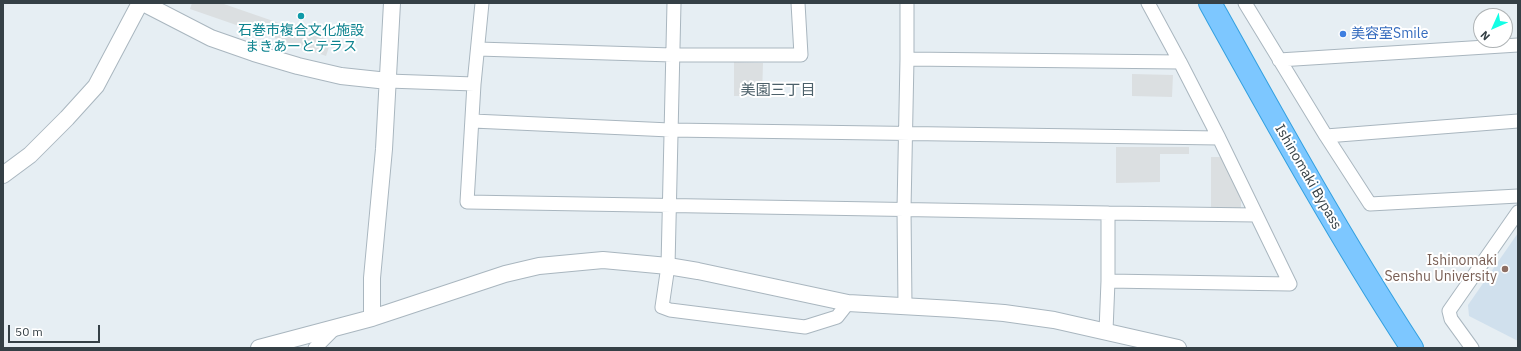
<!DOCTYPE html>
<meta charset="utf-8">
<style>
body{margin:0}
#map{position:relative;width:1521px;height:351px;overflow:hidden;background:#e6eef3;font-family:"IBM Plex Sans",sans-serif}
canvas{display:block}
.frame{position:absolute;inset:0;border:4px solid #354046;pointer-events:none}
.north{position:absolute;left:1473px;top:8px;width:40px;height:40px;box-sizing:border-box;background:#fff;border:1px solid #aeb3b5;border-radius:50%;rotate:225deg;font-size:11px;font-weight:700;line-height:16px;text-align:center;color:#354046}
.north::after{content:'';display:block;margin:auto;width:14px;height:18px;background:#13fee5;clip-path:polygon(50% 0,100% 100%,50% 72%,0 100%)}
.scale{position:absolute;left:8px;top:325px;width:92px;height:18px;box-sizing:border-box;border:2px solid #354046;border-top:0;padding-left:5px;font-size:12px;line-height:14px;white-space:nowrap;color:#354046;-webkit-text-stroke:3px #fff;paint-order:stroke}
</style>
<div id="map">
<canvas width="1521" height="351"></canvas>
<div class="frame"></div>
<div class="north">N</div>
<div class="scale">50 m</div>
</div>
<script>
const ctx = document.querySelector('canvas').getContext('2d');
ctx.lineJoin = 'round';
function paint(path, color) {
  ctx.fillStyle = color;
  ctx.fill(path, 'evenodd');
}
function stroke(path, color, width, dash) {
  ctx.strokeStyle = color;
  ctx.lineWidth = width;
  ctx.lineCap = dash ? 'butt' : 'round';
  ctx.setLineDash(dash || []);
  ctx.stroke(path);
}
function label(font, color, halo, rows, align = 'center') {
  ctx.font = font + ' "IBM Plex Sans","Noto Sans JP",sans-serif';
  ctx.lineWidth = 4;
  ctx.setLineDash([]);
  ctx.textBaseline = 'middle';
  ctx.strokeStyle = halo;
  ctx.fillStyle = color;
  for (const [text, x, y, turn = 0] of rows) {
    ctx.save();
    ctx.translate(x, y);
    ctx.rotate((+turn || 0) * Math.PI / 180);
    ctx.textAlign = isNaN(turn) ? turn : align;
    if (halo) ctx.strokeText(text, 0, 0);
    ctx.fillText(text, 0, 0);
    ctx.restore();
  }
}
const education = new Path2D(`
 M1518 233V341L1469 316 1468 305Z`);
const parking = new Path2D(`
 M192 3H221L331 41 326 56 190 9Z
 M734 62 763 63 762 96H734Z
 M1132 74 1173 75 1172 97 1132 96Z
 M1116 147H1189V154H1160V182L1116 183Z
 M1211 157H1221L1241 199V211H1211Z`);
const minor = new Path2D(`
 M482 3 474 84 467 202 1108 213V281L1106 331
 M674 3 668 266 662 307 670 310 805 327 837 317 848 303
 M1148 3 1180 62
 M1245 3 1326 136 1370 204 1518 196
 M478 49 672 55H801L798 3
 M907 59 1180 62 1219 138
 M1279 60 1518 45
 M388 81 474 84
 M473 121 670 130 1219 138 1290 284 1108 281
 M1326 136 1518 121
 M1108 213 1256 215
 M905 306 904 209 907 59V3
 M315 348 335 328
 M1472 348 1451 319 1449 311 1518 212`);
const tertiary = new Path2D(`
 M143 3 211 38 254 53 298 66 341 76 388 81
 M3 175 30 155 67 118 96 86 140 3
 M372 318V278L384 149 392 3
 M259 348 372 318 505 274 539 266 603 260 668 266 698 271 848 303 954 309 1004 313 1054 320 1178 348`);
const trunk = new Path2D(`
 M1210 3C1275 120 1339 236 1412 348`);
const markers = [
 [301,16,4,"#0f9aa8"],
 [1343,34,4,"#3f7fe0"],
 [1505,269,4,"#8d6e63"]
];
const cultureNames = [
 ["石巻市複合文化施設",301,31],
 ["まきあーとテラス",301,47]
];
const shopNames = [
 ["美容室Smile",1351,34]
];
const streetNames = [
 ["Ishinomaki Bypass",1308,177,60]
];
const educationNames = [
 ["Ishinomaki",1497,261],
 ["Senshu University",1497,277]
];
const neighbourhoodNames = [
 ["美園三丁目",778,91]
];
paint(education, '#d0e0ed');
paint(parking, '#dbdfe1');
stroke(minor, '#a9b6bf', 15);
stroke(tertiary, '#a9b6bf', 18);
stroke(trunk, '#33a0e0', 24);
stroke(minor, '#fff', 13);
stroke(tertiary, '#fff', 16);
stroke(trunk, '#7dc7ff', 22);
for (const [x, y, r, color] of markers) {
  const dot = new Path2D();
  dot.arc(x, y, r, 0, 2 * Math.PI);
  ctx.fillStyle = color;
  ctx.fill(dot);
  stroke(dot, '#fff', 1.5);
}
label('14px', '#0d838f', '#fff', cultureNames);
label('14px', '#366cbe', '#fff', shopNames, 'left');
label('14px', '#354046', '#fff', streetNames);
label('14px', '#785e54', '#fff', educationNames, 'right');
label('15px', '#4c6069', '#fff', neighbourhoodNames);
</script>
